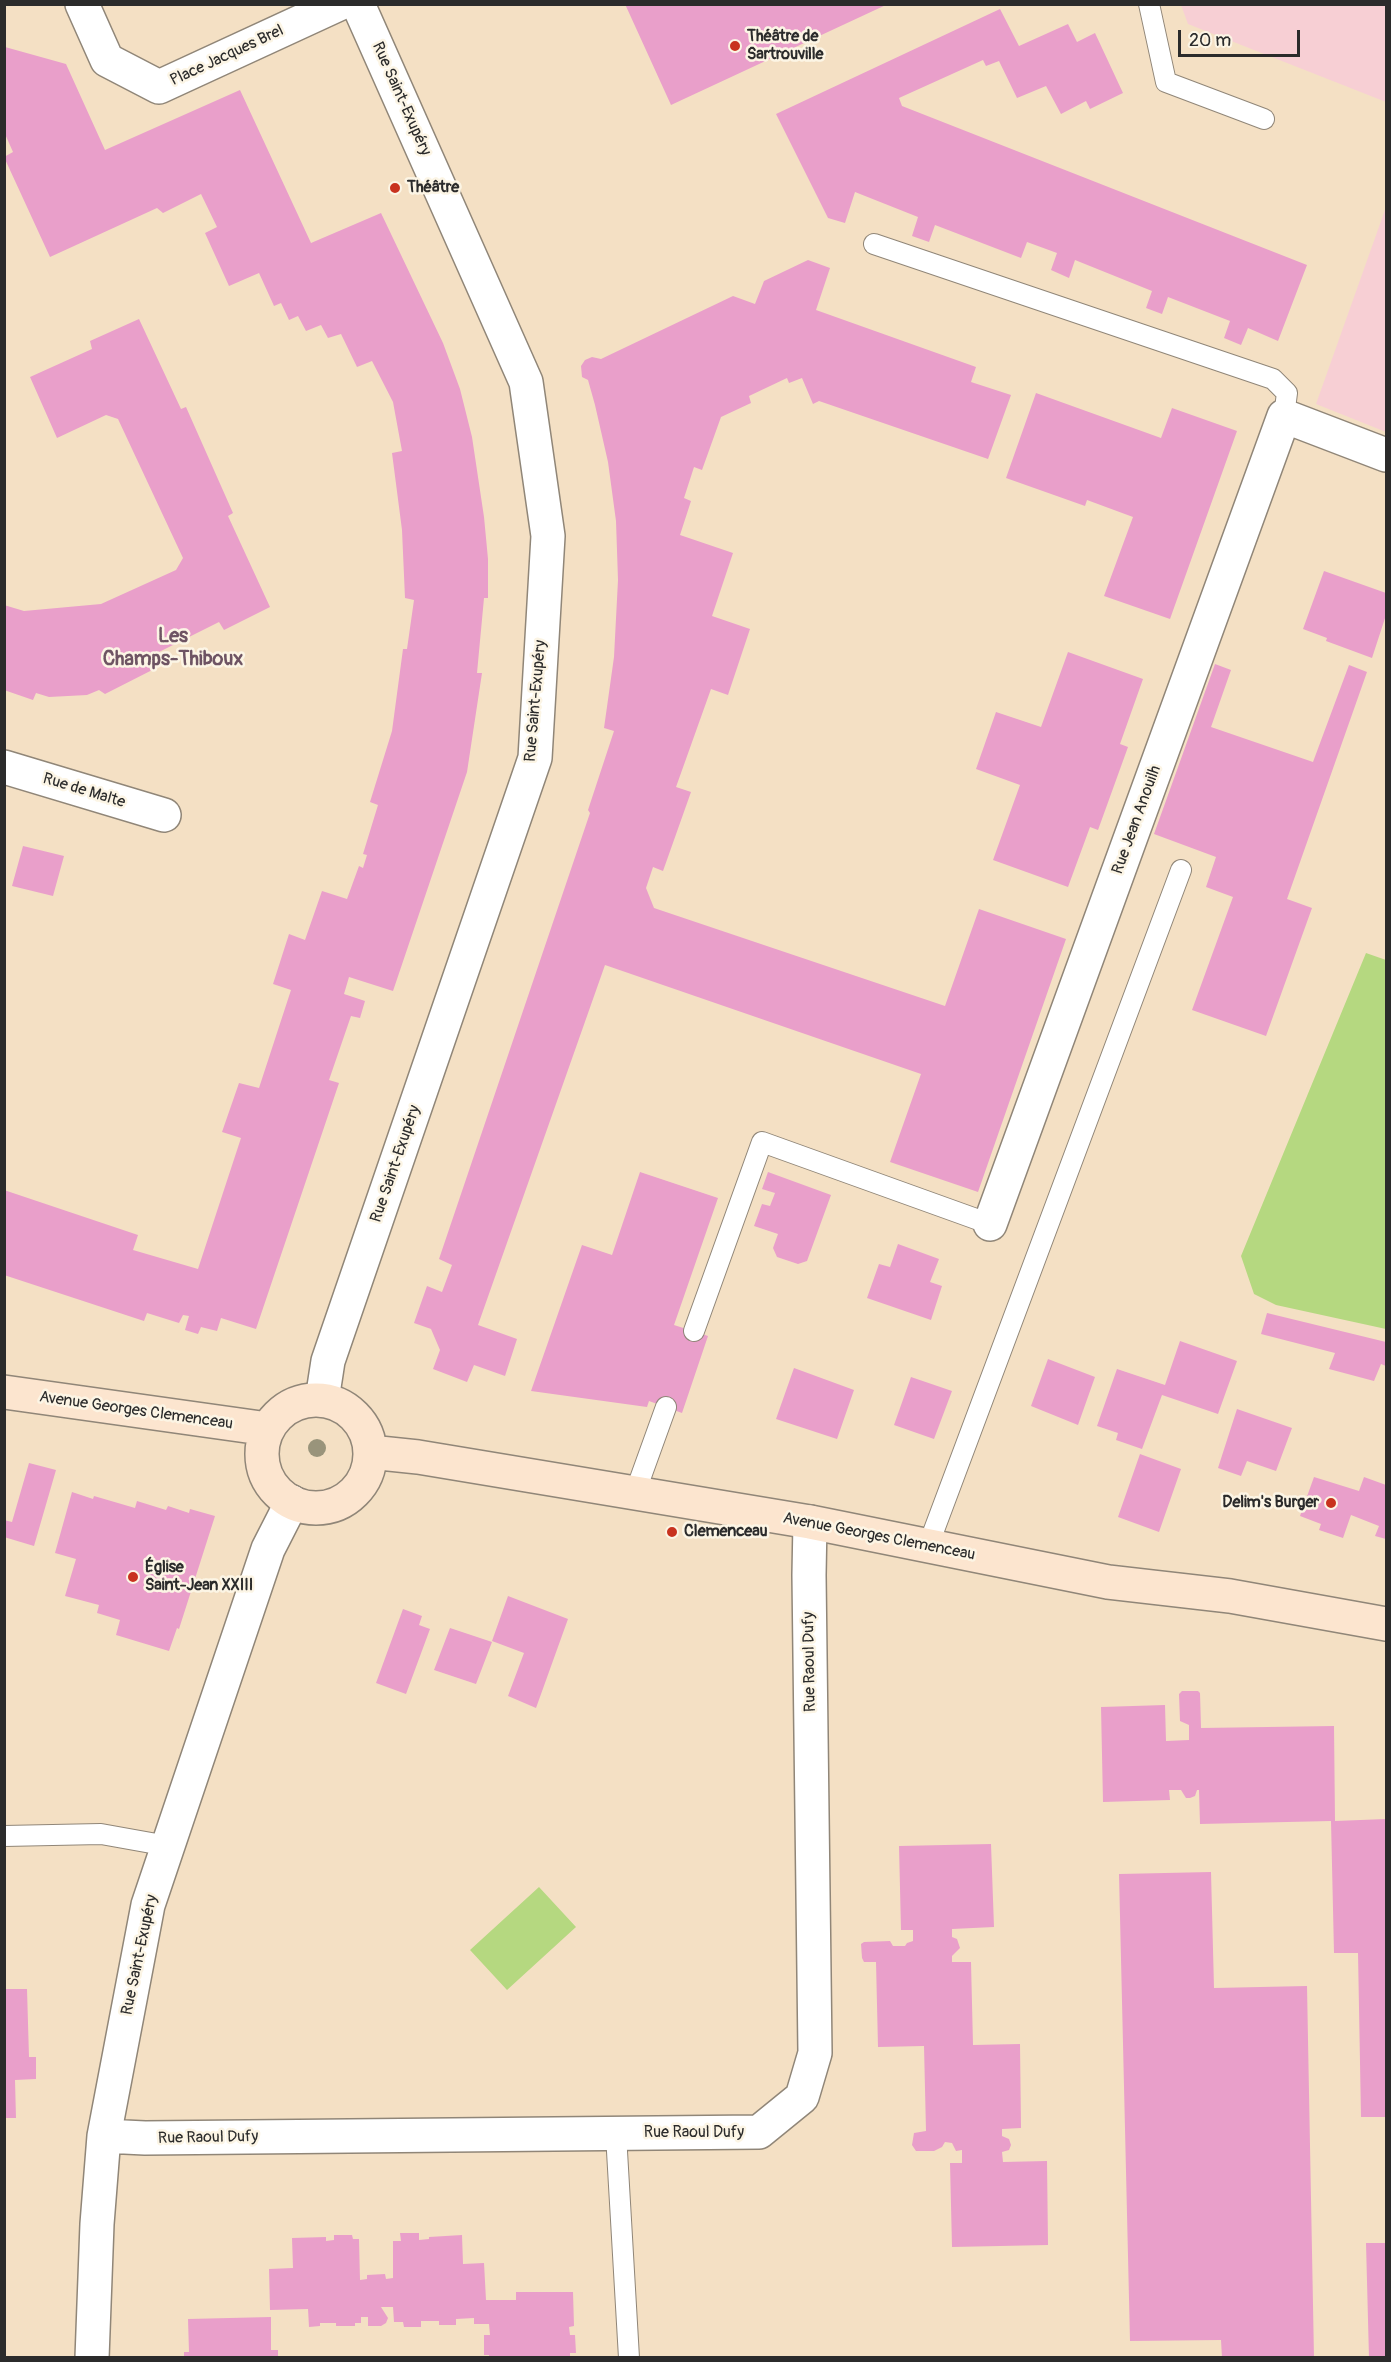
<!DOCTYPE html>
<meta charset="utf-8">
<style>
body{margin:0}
#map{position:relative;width:1391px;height:2362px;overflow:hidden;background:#f4e0c4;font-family:Pangolin,sans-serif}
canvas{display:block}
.frame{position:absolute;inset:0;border:6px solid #2b2b2b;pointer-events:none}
.scale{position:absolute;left:1178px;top:30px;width:122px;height:27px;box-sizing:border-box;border:3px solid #2b2b2b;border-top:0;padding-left:8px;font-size:18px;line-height:21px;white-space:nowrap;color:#2b2b2b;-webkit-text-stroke:4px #fcf5e5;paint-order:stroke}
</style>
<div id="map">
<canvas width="1391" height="2362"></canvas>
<div class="frame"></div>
<div class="scale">20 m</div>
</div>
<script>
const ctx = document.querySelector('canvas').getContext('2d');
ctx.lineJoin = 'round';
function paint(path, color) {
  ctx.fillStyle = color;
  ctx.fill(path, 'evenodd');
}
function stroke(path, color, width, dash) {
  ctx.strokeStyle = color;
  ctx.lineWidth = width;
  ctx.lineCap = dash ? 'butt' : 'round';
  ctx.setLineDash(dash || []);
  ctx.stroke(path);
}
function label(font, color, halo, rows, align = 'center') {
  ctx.font = font + ' Pangolin,sans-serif';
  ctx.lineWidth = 5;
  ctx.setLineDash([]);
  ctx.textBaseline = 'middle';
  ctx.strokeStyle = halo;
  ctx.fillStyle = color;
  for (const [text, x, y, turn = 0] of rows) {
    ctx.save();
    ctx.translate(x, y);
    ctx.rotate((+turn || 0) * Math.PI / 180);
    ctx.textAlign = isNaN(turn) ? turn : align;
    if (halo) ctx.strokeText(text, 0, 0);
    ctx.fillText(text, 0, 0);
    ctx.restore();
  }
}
const built = new Path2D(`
 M1181 5H1386V102L1188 24Z
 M1386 207V432L1316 404Z`);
const green = new Path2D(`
 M1366 953 1386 960V1329L1276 1305 1254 1294 1241 1256Z
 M539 1887 576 1927 507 1990 470 1950Z`);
const building = new Path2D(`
 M625 4H888L671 105Z
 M1000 9 1019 46 1068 24 1077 42 1095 33 1123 93 1090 109 1086 101 1061 114 1046 86 1017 98 999 61 986 66 983 60 899 98 902 106 1307 265 1278 341 1248 328 1241 345 1224 338 1230 321 1168 297 1162 314 1146 308 1152 291 1075 260 1069 278 1051 270 1057 253 1027 242 1021 258 935 225 929 242 912 236 918 217 855 192 845 223 828 218 776 114Z
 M5 47 66 64 105 150 240 90 311 243 381 213 443 343 460 389 472 437 484 517 488 559V598H484L477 673H482L467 772 393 991 349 977 344 994 365 1001 360 1018 351 1016 329 1080 339 1083 256 1329 221 1318 217 1331 201 1327 198 1334 185 1330 189 1316 183 1315 179 1323 147 1313 144 1321 4 1275V1190L138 1235 133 1250 198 1269 241 1138 222 1132 239 1083 259 1088 291 990 273 984 289 934 305 940 322 891 347 899 359 866 363 868 367 855 363 854 378 805 370 802 392 731 403 649H407L414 600 405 598 402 530 392 453 402 451 393 402 372 361 357 367 341 334 328 338 321 325 306 331 298 316 289 320 281 303 274 306 259 273 229 286 205 233 217 227 201 194 163 213 157 208 50 257 4 157 13 152 5 134Z
 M808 260 830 268 816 310 976 367 971 382 1011 395 988 459 819 401 813 404 802 378 789 383 787 378 749 396 751 403 721 417 702 470 694 467 684 498 691 501 680 535 733 553 712 616 750 629 728 695 711 689 676 787 691 792 663 871 653 867 646 888 654 908 945 1006 979 909 1066 939 978 1192 890 1162 921 1074 605 965 478 1325 517 1339 505 1376 474 1365 467 1382 433 1369 440 1350 431 1329 414 1323 427 1286 442 1292 452 1265 439 1259 590 813 588 810 614 731 604 728 614 657 618 580 616 521 608 462 595 405 588 380 582 377 581 366 585 360 592 357 601 359 733 296 755 304 764 281Z
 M139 319 181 409 186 407 233 513 228 516 270 607 224 630 219 622 159 652 164 664 105 694 99 690 87 695 49 697 36 693 33 700 4 690V605L24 611 101 604 176 570 183 558 118 419 106 415 57 438 30 377 92 349 90 341Z
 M1036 393 1161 438 1172 408 1237 431 1170 619 1104 596 1133 517 1087 500 1085 506 1006 478Z
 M1324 571 1386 593V615L1372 658 1326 641 1327 638 1303 629Z
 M1068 652 1143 679 1120 744 1128 747 1098 830 1090 827 1068 887 993 860 1020 785 976 769 996 712 1041 727Z
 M1215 664 1231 670 1211 727 1313 762 1349 665 1367 672 1287 899 1312 908 1266 1036 1192 1010 1233 897 1206 887 1216 857 1154 834Z
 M23 846 64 856 53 896 12 886Z
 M640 1172 718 1198 674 1325 708 1336 682 1413 649 1401 647 1407 531 1391 582 1245 612 1255Z
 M768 1172 831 1195 807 1261 798 1264 777 1257 773 1248 778 1234 754 1226 762 1204 770 1206 775 1193 762 1189Z
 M898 1244 939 1259 930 1282 942 1286 931 1320 867 1298 879 1264 890 1267Z
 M1267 1313 1386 1342V1366L1381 1364 1374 1381 1329 1369 1335 1353 1261 1334Z
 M1180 1341 1237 1361 1218 1414 1162 1395 1142 1449 1116 1440 1118 1433 1097 1426 1117 1369 1165 1385Z
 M1048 1359 1095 1377 1078 1425 1031 1406Z
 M794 1368 854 1390 837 1439 776 1419Z
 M911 1377 952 1391 934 1439 894 1425Z
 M1237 1409 1292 1428 1276 1471 1247 1461 1241 1476 1218 1468Z
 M1140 1454 1181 1469 1159 1532 1118 1517Z
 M29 1463 56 1470 34 1546 4 1537V1520L12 1522Z
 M1314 1477 1359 1491 1364 1477 1386 1485V1539L1375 1536 1379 1526 1351 1515 1343 1538 1319 1530 1321 1524 1300 1516Z
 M72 1492 93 1499 94 1496 135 1508 137 1501 166 1510 168 1506 189 1513 190 1509 215 1516 179 1629 177 1628 169 1651 116 1635 120 1620 97 1613 99 1605 65 1596 76 1559 55 1553Z
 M508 1596 568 1619 536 1708 508 1696 524 1653 492 1641Z
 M403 1609 422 1616 419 1625 430 1629 406 1694 376 1683Z
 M450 1628 492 1642 476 1684 434 1670Z
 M1182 1691H1198L1200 1693 1201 1728 1334 1726 1335 1821 1386 1819V2117H1361L1358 1953H1334L1331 1821 1200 1824 1199 1790H1197L1195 1796 1190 1798H1186L1181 1790H1169L1170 1800 1103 1802 1101 1707 1165 1705 1166 1741 1189 1740V1725L1180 1721 1179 1694Z
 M991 1844 994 1927 952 1929V1937L957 1939 960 1948 952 1956V1962H971L973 2045 1020 2044 1021 2128 1002 2129V2136L1009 2139 1011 2145 1009 2150 1002 2152 1003 2162 1047 2161 1048 2245 952 2247 950 2163H962V2150L956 2151 952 2143 945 2142 942 2147 934 2151H916L912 2145 914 2133 926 2131 924 2046 878 2047 876 1962H864L862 1958 861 1944 864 1942 890 1941 893 1946H905L907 1943 913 1941V1930H901L899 1846Z
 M1211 1872 1214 1988 1307 1986 1314 2358H1222L1221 2340 1130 2341 1119 1874Z
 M4 1989H27L29 2057H36V2079L15 2080 16 2118H4Z
 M400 2233H419V2240L429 2239V2237L462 2235 463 2264 484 2263 486 2300H516V2292H573L574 2326 569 2327 570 2335H575L576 2353H570V2358H489V2355H484V2335H490L489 2324H474V2318L456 2319V2325H439V2321H421V2327H404L403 2322H394L393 2307H381L388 2318 386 2323 381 2326H368V2317H361V2323H355V2326H336V2323H320V2326L309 2327 308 2309 270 2310 269 2269 293 2268 292 2238 326 2237V2241L334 2240V2235H352L353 2239H359L360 2280 367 2279V2275L385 2274 386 2279 393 2278V2241H401Z
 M1366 2243H1386V2358H1369Z
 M271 2317V2350H278V2358H184V2352H189L188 2319Z`);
const lane = new Path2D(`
 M1149 4 1166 82 1264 119
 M874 244 1273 379 1287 393 1284 416
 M694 1331 762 1142 990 1224
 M635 1493 666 1407
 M928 1546 1181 870
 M4 1836 101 1834 168 1846
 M616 2134 629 2358`);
const street = new Path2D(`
 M82 4 107 60 159 87 339 4
 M4 767 164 815
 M990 1224 1284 416 1386 455
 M322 1400 328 1361 535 758 548 536 526 382 358 4
 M104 2136 145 2138 759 2132 802 2097 815 2053 809 1575 810 1522
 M92 2358 97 2224 104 2136 148 1905 268 1549 292 1502`);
const secondary = new Path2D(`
 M4 1392 268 1429
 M262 1454a54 54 0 1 1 108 0a54 54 0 1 1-108 0Z
 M370 1452 418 1457 810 1522 1108 1582 1230 1596 1386 1624`);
const trees = [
 [317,1448]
];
const markers = [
 [735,46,6,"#c8321e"],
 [395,188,6,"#c8321e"],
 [1331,1503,6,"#c8321e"],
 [672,1532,6,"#c8321e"],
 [133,1577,6,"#c8321e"]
];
const poiNames = [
 ["Théâtre de",747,37],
 ["Sartrouville",747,55],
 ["Théâtre",407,188],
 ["Delim's Burger",1319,1503,"right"],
 ["Clemenceau",684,1532],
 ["Église",145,1568],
 ["Saint-Jean XXIII",145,1586]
];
const streetNames = [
 ["Place Jacques Brel",227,56,-25],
 ["Rue Saint-Exupéry",401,99,66],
 ["Rue Saint-Exupéry",536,701,-85],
 ["Rue de Malte",84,791,17],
 ["Rue Jean Anouilh",1137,820,-70],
 ["Rue Saint-Exupéry",396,1164,-71],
 ["Avenue Georges Clemenceau",136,1411,8],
 ["Avenue Georges Clemenceau",879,1537,11],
 ["Rue Raoul Dufy",810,1662,-91],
 ["Rue Saint-Exupéry",140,1955,-78],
 ["Rue Raoul Dufy",694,2133],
 ["Rue Raoul Dufy",208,2138,-1]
];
const quarterNames = [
 ["Les",173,637],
 ["Champs-Thiboux",173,660]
];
paint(built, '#f7cfd4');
paint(green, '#b5d880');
paint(building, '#e99fca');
stroke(lane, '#908678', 22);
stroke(street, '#908678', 36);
stroke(secondary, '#908678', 36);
stroke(lane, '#fff', 20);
stroke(street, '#fff', 33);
stroke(secondary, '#fce5cf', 33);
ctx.fillStyle = '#99947b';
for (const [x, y] of trees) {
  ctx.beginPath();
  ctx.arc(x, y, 9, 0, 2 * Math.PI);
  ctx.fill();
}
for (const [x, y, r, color] of markers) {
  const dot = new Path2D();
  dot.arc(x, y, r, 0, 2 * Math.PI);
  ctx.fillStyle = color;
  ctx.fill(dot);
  stroke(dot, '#fcf5e5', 2);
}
label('bold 16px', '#2b2b2b', '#fcf5e5', poiNames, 'left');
label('16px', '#2b2b2b', '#fcf5e5', streetNames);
label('bold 20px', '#6e5463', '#fcf5e5', quarterNames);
</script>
